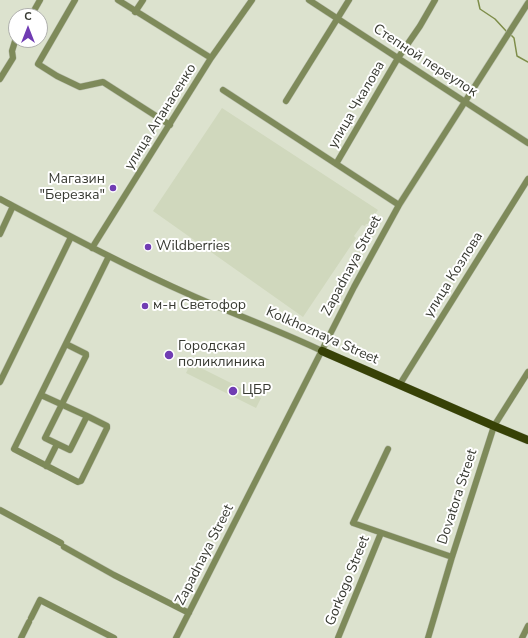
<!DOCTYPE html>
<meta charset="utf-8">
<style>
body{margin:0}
#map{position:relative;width:528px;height:638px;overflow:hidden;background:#dce2ce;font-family:"Nunito Sans",sans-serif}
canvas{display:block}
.north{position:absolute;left:8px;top:8px;width:40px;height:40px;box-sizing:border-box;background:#fff;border:1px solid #afb0ad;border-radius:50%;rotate:0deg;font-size:11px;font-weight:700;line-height:16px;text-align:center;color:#383a32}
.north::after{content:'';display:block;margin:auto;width:14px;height:18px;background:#703cb3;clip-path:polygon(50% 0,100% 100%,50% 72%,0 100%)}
</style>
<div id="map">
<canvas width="528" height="638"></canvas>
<div class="north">С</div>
</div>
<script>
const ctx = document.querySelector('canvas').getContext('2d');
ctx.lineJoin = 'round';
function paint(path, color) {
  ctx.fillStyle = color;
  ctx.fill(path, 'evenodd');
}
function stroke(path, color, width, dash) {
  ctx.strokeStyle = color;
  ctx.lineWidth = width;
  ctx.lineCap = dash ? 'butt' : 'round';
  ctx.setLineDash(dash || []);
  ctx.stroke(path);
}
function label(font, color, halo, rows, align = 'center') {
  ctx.font = font + ' "Nunito Sans",sans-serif';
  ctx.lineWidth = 4;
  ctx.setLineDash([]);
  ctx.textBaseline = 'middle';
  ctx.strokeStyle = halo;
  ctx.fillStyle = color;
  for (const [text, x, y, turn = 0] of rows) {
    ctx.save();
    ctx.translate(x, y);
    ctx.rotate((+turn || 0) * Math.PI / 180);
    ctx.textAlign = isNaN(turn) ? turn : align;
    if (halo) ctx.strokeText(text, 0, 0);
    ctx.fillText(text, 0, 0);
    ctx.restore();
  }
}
const built = new Path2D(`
 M222 108 378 210 368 224H366L365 226 362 225 354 236 356 238 303 317 153 211Z
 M191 363 261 398 256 408 186 373Z`);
const stream = new Path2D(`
 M478 0 480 9 495 19 507 32
 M510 34 514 38 517 56 528 62`);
const minor = new Path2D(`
 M75 0 38 64 57 76 80 87 103 82 170 125
 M118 0 211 58
 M309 0 528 143
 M135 12 143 0
 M31 16 40 0
 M0 79 13 58 12 51 16 38
 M223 90 399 205
 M286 101 349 0
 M336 164 398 58 420 26 435 0
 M0 199C64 233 127 267 193 296 236 315 280 331 322 351
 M0 234 13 206
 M92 248 211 58 252 0
 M66 344 86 354V356L45 438 70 450 87 416 107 426V428L81 481 78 482 14 449 109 256
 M0 382 71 237
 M400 384 528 179
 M41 395 87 416
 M388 449 353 523 452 557
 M46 466 57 444
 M0 510 61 543
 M64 547 114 575 189 613
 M31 618 40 600 114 638
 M21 638 29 622
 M176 638 354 287 399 205 528 3
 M338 638 381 533
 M428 638 452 557 494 426 528 372
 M522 638 528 626`);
const major = new Path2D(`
 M322 351 494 426 528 440`);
const markers = [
 [113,188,4,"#703cb3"],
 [148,247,4,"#703cb3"],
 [145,306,4,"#703cb3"],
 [169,355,5,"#703cb3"],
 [233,391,5,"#703cb3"]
];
const streetNames = [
 ["Степной переулок",425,61,33],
 ["улица Чкалова",357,105,-60],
 ["улица Апанасенко",161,117,-58],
 ["Zapadnaya Street",352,266,-62],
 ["улица Козлова",454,275,-58],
 ["Kolkhoznaya Street",322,336,24],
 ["Dovatora Street",458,497,-72],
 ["Zapadnaya Street",205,555,-63],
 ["Gorkogo Street",348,581,-68]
];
const poiNames = [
 ["Магазин",105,180,"right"],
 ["\"Березка\"",105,196,"right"],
 ["Wildberries",156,247],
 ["м-н Светофор",153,306],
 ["Городская",178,347],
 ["поликлиника",178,363],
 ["ЦБР",242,391]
];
paint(built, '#d0d8bd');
stroke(stream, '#7e8d49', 1.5);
stroke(minor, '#bbc0af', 7);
stroke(major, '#bbc0af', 9);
stroke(minor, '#7e8a5a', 6);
stroke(major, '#374106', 8);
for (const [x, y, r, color] of markers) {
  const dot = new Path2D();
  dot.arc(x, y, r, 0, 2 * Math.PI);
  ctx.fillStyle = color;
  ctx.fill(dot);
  stroke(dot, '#fff', 1.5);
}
label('14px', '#383a32', '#fff', streetNames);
label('14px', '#383a32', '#fff', poiNames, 'left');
</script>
